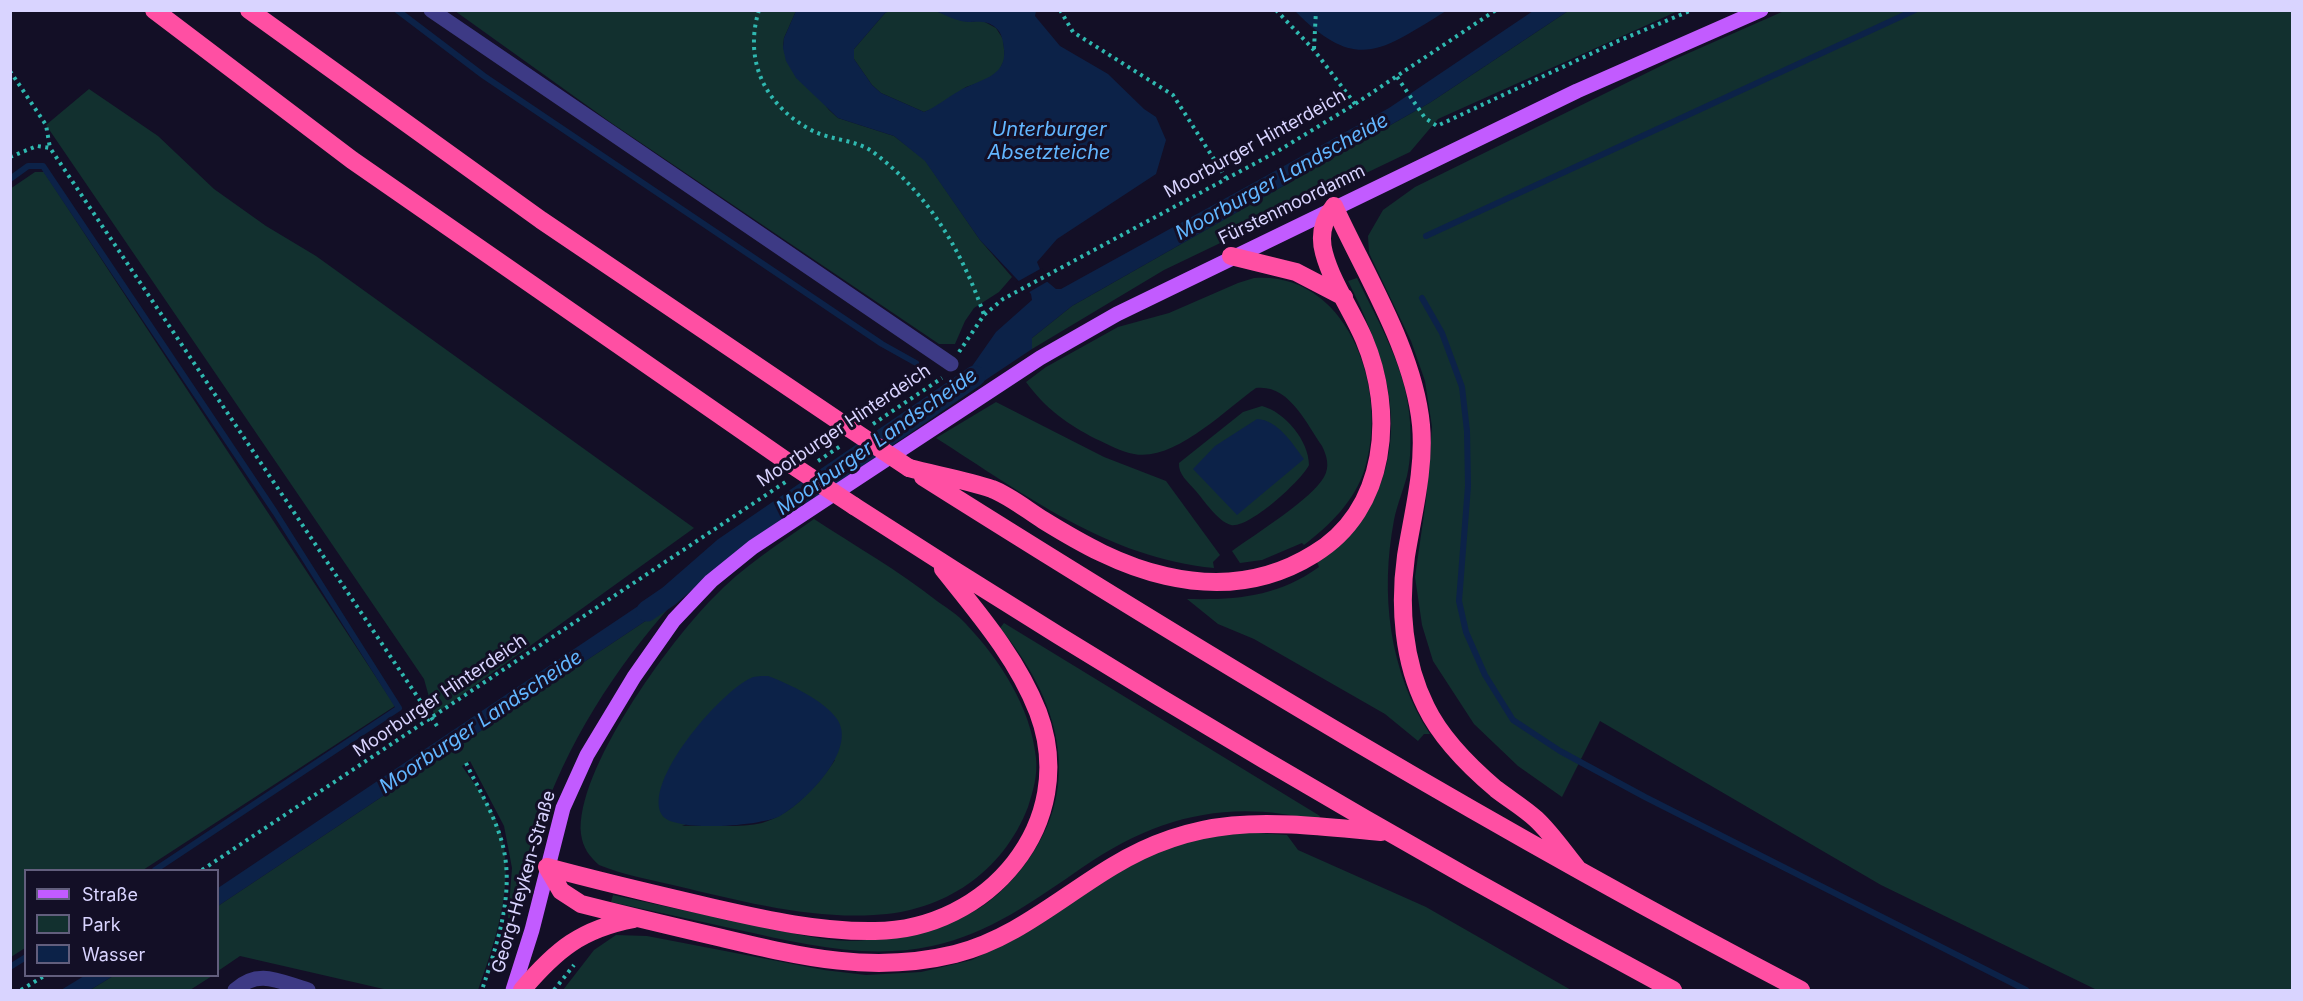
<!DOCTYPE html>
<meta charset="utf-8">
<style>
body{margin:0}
#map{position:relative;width:2303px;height:1001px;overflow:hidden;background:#130f26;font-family:Inter,sans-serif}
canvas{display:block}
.frame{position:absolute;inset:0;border:12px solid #d9d4ff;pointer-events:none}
.legend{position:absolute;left:24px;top:869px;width:195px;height:108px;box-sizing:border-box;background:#130f26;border:2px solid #625e7d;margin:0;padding:8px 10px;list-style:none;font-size:18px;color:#d9d4ff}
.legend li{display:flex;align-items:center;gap:12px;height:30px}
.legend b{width:30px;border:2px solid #625e7d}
</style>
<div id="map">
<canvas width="2303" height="1001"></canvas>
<div class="frame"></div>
<ul class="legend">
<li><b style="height:8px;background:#c25bff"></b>Straße</li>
<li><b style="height:16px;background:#12302f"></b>Park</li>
<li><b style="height:16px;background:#0c2248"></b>Wasser</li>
</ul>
</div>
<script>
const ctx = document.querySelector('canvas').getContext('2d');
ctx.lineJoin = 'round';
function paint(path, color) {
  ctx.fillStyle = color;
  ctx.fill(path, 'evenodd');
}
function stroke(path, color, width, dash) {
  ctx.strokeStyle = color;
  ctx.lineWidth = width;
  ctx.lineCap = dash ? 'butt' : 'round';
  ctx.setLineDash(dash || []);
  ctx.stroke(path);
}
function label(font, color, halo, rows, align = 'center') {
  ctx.font = font + ' Inter,sans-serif';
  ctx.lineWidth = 6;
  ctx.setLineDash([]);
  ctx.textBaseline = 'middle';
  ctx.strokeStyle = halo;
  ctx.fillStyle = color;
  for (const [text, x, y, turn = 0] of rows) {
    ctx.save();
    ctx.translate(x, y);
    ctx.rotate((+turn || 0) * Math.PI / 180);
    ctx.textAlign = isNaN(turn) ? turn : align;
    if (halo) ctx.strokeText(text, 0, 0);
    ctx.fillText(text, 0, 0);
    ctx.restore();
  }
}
const green = new Path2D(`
 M890 10 935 11 970 22 981 20 996 28 1003 39 1005 58 999 71 985 81 966 87 940 106 924 112 881 93 872 85 854 59V49L885 13Z
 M455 11H796L784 38 783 48 829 110 838 118 894 136 925 160 980 240 1012 277 999 292 974 308 965 321 955 344H939L610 122Z
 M1568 11H1678L1438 119 1410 152 1164 270 1032 349V338L1072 306 1431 102Z
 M1784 11H2292V990H2097L1881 885 1600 721 1562 797 1518 766 1474 724 1433 661 1422 625 1415 577 1426 500 1432 427 1425 381 1411 341 1369 253 1368 236 1383 210 1415 187 1673 60Z
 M89 89 158 136 214 189 266 226 316 256 694 528 434 715 424 679 46 125Z
 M35 172H44L395 706 143 870H26L25 948 11 957 10 189Z
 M1254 278C1349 271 1389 391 1365 468 1355 501 1330 525 1304 545L1302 543 1262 560 1240 563 1232 551C1254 535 1313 498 1324 477 1330 467 1327 456 1322 446 1306 423 1289 384 1256 388 1225 410 1174 462 1134 454 1121 452 1108 444 1096 439 1067 424 1046 409 1026 382L1046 367 1118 327 1169 313 1238 283Z
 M1357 278C1379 324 1407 369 1410 422 1411 440 1411 459 1407 476 1403 491 1397 505 1394 520 1380 594 1389 671 1430 734H1424L1418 741 1385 714 1254 639 1218 624 1187 599C1237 600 1277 597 1319 567L1317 562C1342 546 1360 526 1374 499 1411 424 1382 350 1348 281Z
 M996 402 1104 457 1166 481 1220 555 1213 562 1214 568C1108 558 1024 494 936 438Z
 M1262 406C1285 412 1309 441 1309 465 1302 480 1249 529 1231 525 1217 521 1204 500 1195 490 1188 482 1178 474 1179 463L1243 412Z
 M814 519C855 546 898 570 937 601 947 608 958 615 966 624 1000 660 1031 707 1036 758 1038 775 1033 791 1028 807 1003 872 944 912 874 915 809 919 740 901 677 886 651 880 624 875 599 865 589 856 583 848 581 834 575 771 669 642 713 598 742 567 779 544 814 519ZM835 760C818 785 793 814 762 823 743 828 704 825 682 826Z
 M674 602C615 668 566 744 538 829 529 858 523 888 515 918H508L512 868 504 826 470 761 462 766C476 787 494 808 501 833 515 885 495 942 478 990H388L240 956 218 971V906Z
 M1004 623 1320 816 1318 821C1230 798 1157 816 1083 867 1035 900 989 934 932 946 867 960 803 944 739 930 697 921 654 911 611 902L613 895C659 905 705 915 751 924 783 931 816 940 849 941 875 941 900 933 925 926 938 923 952 920 964 916 989 906 1010 884 1026 863 1085 784 1058 698 1000 628Z
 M1230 831 1287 835 1298 850 1426 907 1571 990H563L594 950 616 935 647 936 824 970 866 975 921 972 972 960 1033 928 1144 855 1181 841Z
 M113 976H212L190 990H90Z`);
const water = new Path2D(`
 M796 11H890L885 13 854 49V59L872 85 881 93 924 112C938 106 946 98 959 91 979 79 1007 78 1004 49 1003 41 1002 33 996 28 985 18 973 24 961 21 952 19 944 14 935 11H1036L1035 16 1060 46 1108 74 1144 109 1156 117 1166 140 1156 174 1057 239 1037 262 1044 279 1056 289H1061L1389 108 1533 11H1568L1431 102 1072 306 1032 338V349L957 399 948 386 968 372 996 332 1032 300 1031 294 980 240 925 161 894 136 838 118 796 78 786 61 783 48 784 38Z
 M1295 11H1446C1382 50 1357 74 1295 11Z
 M1257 419C1278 420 1292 443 1304 459L1237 515 1193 469 1215 446Z
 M665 588 674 602 218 906V888Z
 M768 676C789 684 824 700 837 719 858 750 805 802 780 816 762 826 673 833 662 815 642 782 720 692 751 678 755 676 763 676 768 676Z
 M84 976H113L90 990H61Z`);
const pier = new Path2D(`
 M1042 268 1050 280 1026 294 1015 283Z`);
const stream = new Path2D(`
 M397 10 484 76 882 344 916 363
 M10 179 28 166H43L275 512 399 708 155 870
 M1426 236 1915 10
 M1422 298 1442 333 1462 387 1467 431 1468 486 1459 601 1466 632 1485 675 1513 720 1560 751 1645 797 2026 990
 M10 967 26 957`);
const canal = new Path2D(`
 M647 611 669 596 724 548 975 376`);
const path = new Path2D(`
 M759 10C743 62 766 107 813 131 831 140 857 140 873 152 928 193 962 251 984 315
 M1060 10 1073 32 1173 95 1226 178
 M1276 10 1314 50 1355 104
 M1314 49 1316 10
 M10 71 46 125 50 148
 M1397 77 1425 118 1437 126 1618 41 1692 10
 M10 157 37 146 50 148 437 726
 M959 352 984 315 1003 299 1278 151 1355 104 1496 10
 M873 424 942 378
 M818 461 842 445
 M466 763C477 786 491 809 499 833 518 885 498 941 482 990
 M202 870 787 481
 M21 990 44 976
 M554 990 574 965`);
const minor = new Path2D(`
 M431 10 951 364
 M235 990C259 968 280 982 308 990`);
const major = new Path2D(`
 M513 990 532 930 563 808 587 755 634 677 674 620 711 581 753 547 1040 358 1117 314 1577 91 1761 10`);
const highway = new Path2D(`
 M154 10 352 160 792 465
 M249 10 541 220 849 428
 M1231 256 1296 272 1344 297
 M909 468C936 475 966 480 992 489 1010 496 1027 510 1043 520 1082 544 1121 566 1166 576 1218 588 1269 582 1314 554 1388 509 1395 412 1364 339 1352 311 1332 283 1324 253 1319 235 1323 220 1334 206 1365 274 1414 351 1421 425 1425 468 1413 513 1406 556 1399 606 1403 661 1426 707 1441 738 1470 767 1496 789 1509 799 1524 808 1536 819 1551 833 1564 852 1577 868
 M923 477C1210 658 1500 833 1801 990
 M854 506C1120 678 1393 840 1673 990
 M547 867 561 891 581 904C628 916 675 927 722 938 802 957 873 974 955 954 1015 939 1061 897 1113 866 1205 810 1279 823 1381 832
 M547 867C602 882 658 895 714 908 767 920 820 932 875 931 988 930 1080 823 1038 712 1017 658 978 613 943 569
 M522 990C556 950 581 929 634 919`);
const highwayBridge = new Path2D(`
 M849 428 909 468
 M792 465 854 506`);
const streetNames = [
 ["Moorburger Hinterdeich",1255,144,-29],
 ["Fürstenmoordamm",1292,205,-26],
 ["Moorburger Hinterdeich",844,426,-34],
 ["Moorburger Hinterdeich",440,696,-34],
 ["Georg-Heyken-Straße",524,882,-74]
];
const waterNames = [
 ["Unterburger",1049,130],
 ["Absetzteiche",1049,153],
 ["Moorburger Landscheide",1282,177,-29],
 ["Moorburger Landscheide",877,442,-35],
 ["Moorburger Landscheide",481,722,-34]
];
paint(green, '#12302f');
paint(water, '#0c2248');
paint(pier, '#130f26');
stroke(stream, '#0c2248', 6);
stroke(canal, '#0c2248', 21);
stroke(path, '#2fb8b0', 4, [3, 4.5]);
stroke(minor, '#3d3a85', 15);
stroke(major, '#c25bff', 15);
stroke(highway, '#ff4fa3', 18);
stroke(highwayBridge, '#ff4fa3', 18);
label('18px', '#d9d4ff', '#130f26', streetNames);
label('italic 20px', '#62b6ff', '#130f26', waterNames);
</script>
